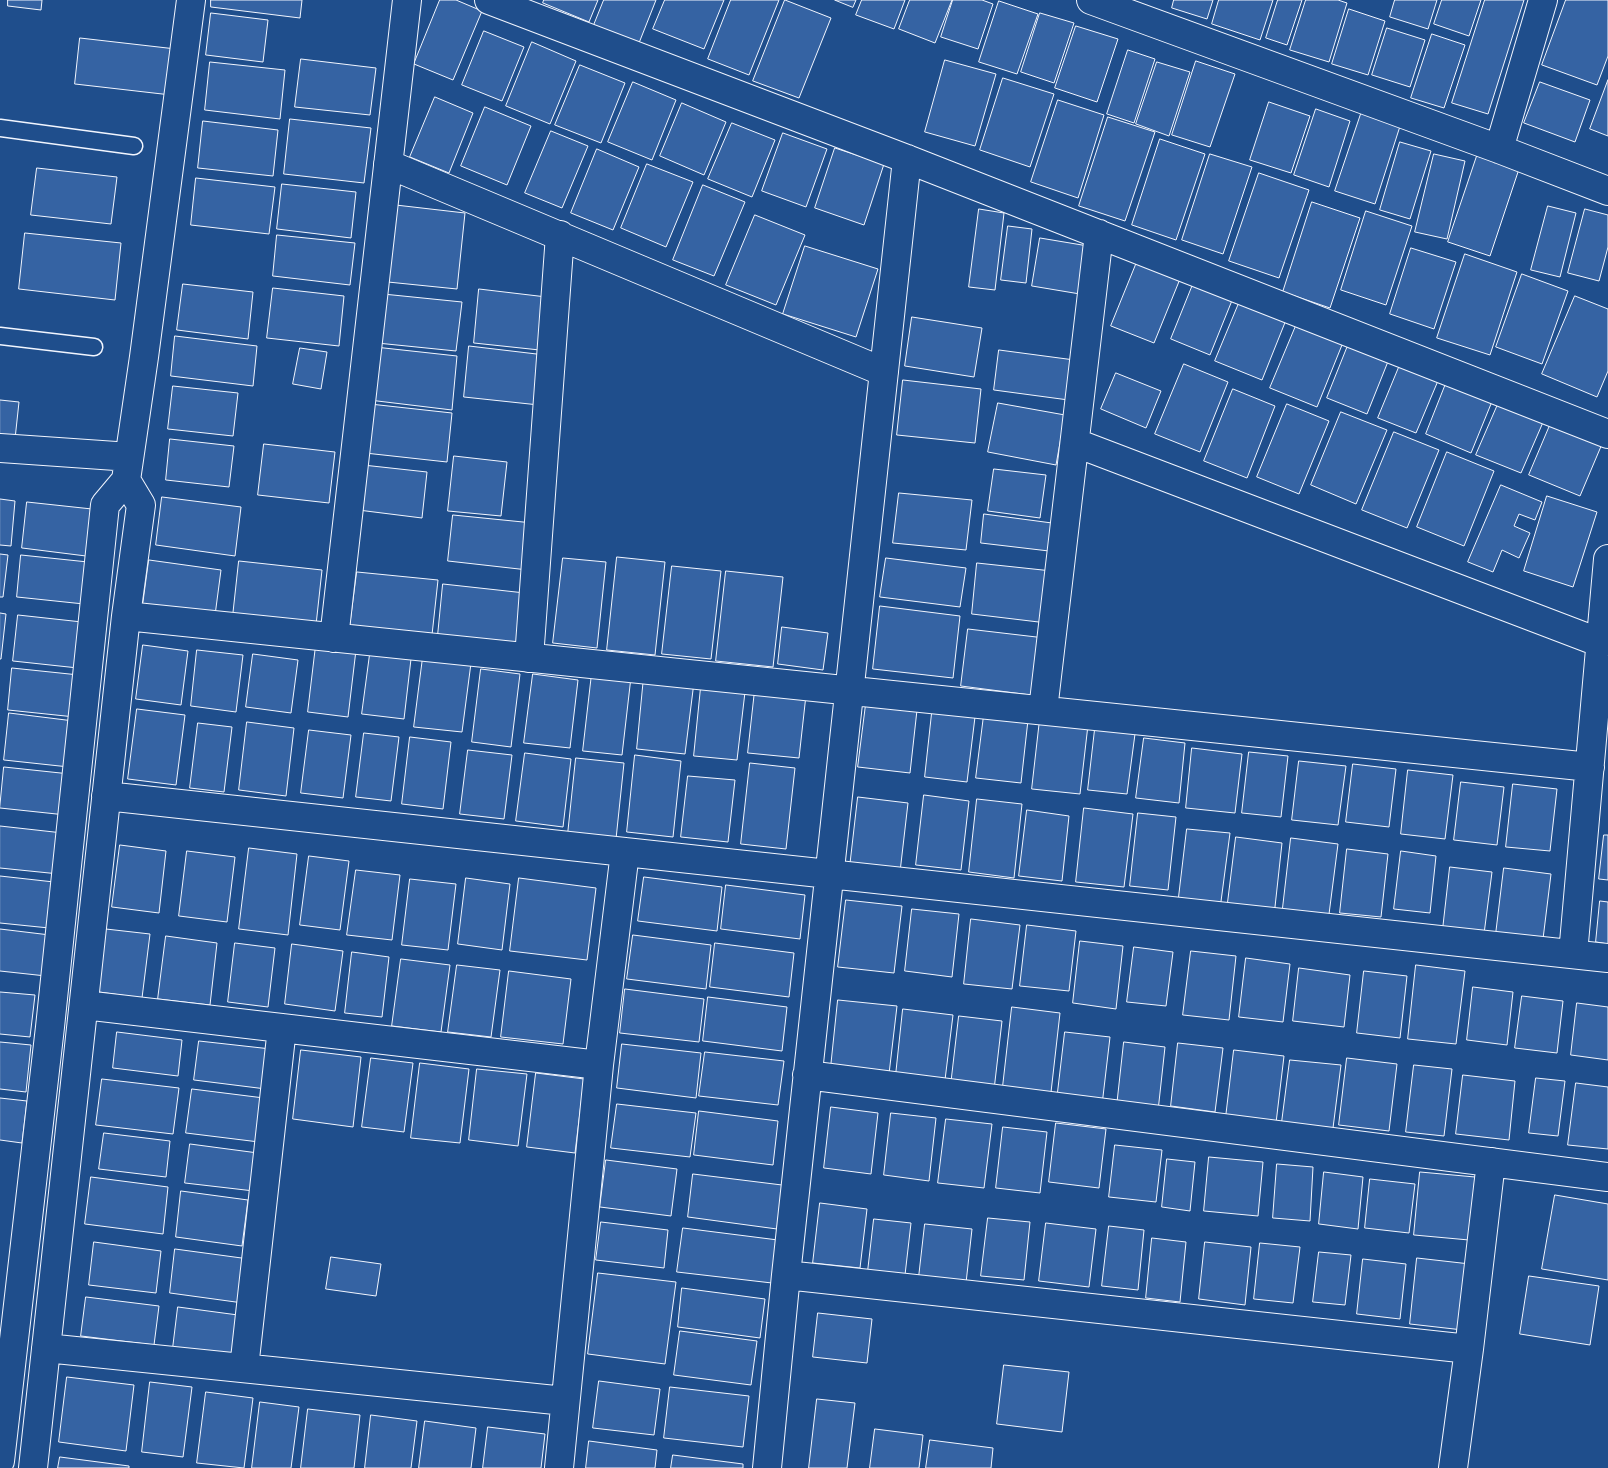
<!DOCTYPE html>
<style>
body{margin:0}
canvas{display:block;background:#1f4e8c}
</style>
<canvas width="1608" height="1468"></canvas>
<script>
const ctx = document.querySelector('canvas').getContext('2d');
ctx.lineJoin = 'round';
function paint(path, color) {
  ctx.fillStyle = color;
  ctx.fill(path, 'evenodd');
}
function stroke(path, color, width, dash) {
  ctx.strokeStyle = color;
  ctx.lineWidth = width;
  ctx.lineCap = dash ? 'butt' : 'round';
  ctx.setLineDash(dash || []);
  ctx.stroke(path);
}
const building = new Path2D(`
 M8 0H42L41 10 8 6Z
 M211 0H302L300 18 211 7Z
 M440 0H456L482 11 453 80 414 64Z
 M544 0H598L589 22 543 3Z
 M604 0H656L639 43 594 25Z
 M665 0H724L704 49 653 29Z
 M731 0H779L749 75 708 59Z
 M785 0 831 18 799 98 753 81Z
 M835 0H856L853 7Z
 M862 0H905L894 29 856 15Z
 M910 0H952L935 43 899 29Z
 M953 0H982L993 4 978 49 941 37Z
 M1174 0H1213L1207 19 1172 8Z
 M1219 0H1273L1260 40 1212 24Z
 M1278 0H1302L1287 45 1266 38Z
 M1306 0H1338L1347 3 1329 62 1290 50Z
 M1395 0H1437L1428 29 1390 17Z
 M1442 0H1481L1469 36 1434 24Z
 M1485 0H1524L1488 114 1452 103Z
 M1566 0H1608V56L1597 85 1542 65Z
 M999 1 1038 14 1017 74 979 62Z
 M1349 9 1385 21 1368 75 1332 64Z
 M211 13 268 20 263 62 206 55Z
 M1040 13 1074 23 1054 83 1021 72Z
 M1076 26 1118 39 1097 102 1055 88Z
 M1387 28 1425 40 1410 87 1372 75Z
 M484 31 524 47 502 101 462 85Z
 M1432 34 1465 45 1444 108 1411 98Z
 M80 38 176 49 171 95 75 84Z
 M532 42 576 61 550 124 506 106Z
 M1128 50 1155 59 1134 123 1107 114Z
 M301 59 376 68 370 115 295 107Z
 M945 60 996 74 975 146 925 132Z
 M1196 61 1235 74 1210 147 1172 135Z
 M210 62 285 70 280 119 205 110Z
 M1157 62 1190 72 1169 136 1136 124Z
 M580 65 625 83 601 143 555 125Z
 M1003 78 1054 94 1030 167 980 150Z
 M1608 80V136L1590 129Z
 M633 82 676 100 652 160 608 142Z
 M1540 82 1590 100 1575 142 1524 123Z
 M435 97 473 113 449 173 410 157Z
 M1058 100 1104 115 1078 198 1031 182Z
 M1269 102 1310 116 1291 173 1250 160Z
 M682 103 726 122 704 175 660 156Z
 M485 107 531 126 507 185 461 166Z
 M1363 108 1402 120 1375 204 1335 191Z
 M1316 109 1350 121 1329 187 1294 175Z
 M1108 117 1155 132 1125 221 1079 206Z
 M290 119 371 128 364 183 284 174Z
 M203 121 278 130 273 176 198 168Z
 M732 123 775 140 752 197 708 179Z
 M551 131 588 146 562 208 525 193Z
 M783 133 827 149 806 207 762 191Z
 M1160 139 1205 154 1176 240 1132 225Z
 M1400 142 1431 151 1410 219 1380 210Z
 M835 148 884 164 864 225 815 208Z
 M597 149 639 167 613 230 571 213Z
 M1210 154 1252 167 1223 254 1182 240Z
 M1434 154 1465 161 1447 239 1415 232Z
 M1477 156 1519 169 1490 256 1448 242Z
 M647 164 693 182 666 247 621 228Z
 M37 168 117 177 111 224 31 215Z
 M1259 173 1309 190 1279 278 1229 261Z
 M196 178 275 187 269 234 191 225Z
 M282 184 356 192 351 238 277 229Z
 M703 185 745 202 714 276 673 260Z
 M1312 202 1360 218 1330 308 1283 292Z
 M387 204 465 213 457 289 378 281Z
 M1548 206 1576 213 1560 277 1531 270Z
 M979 209 1004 213 995 290 969 287Z
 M1585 209 1608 215V247L1599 281 1568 273Z
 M1366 211 1412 226 1386 305 1341 290Z
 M755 215 805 235 776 305 726 285Z
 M1008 226 1032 229 1026 283 1001 280Z
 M25 233 121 243 115 300 19 289Z
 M277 235 355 243 350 285 273 276Z
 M1040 238 1088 246 1080 294 1032 286Z
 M805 246 878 269 856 337 783 314Z
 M1411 248 1456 262 1434 329 1390 314Z
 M1465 254 1517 272 1490 355 1437 338Z
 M1137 262 1180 279 1154 343 1111 326Z
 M1522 274 1568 291 1542 364 1496 347Z
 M1196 277 1235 293 1210 355 1171 339Z
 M183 284 253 292 248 339 177 330Z
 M273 288 344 296 339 346 267 338Z
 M479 289 555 298 549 351 474 343Z
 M383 294 462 302 456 351 377 343Z
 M1242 296 1288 315 1262 380 1215 361Z
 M1575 296 1608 309V371L1597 397 1542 374Z
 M912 317 982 328 974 377 905 366Z
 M1298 321 1344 340 1317 407 1270 388Z
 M175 336 257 346 253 386 171 376Z
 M1349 343 1389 359 1367 414 1327 398Z
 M469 346 545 355 539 405 464 397Z
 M375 347 457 356 452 410 369 400Z
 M300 348 327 352 321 389 293 384Z
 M999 350 1082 361 1076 401 994 390Z
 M1402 360 1440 376 1416 433 1378 418Z
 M1184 364 1228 382 1200 452 1155 434Z
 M1116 373 1161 391 1146 428 1101 409Z
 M903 380 981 389 975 443 897 435Z
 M1447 381 1493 399 1471 453 1426 434Z
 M173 386 238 393 233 436 168 429Z
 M1233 389 1275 406 1247 478 1204 461Z
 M0 400 19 402 15 439 0 437Z
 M1499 402 1544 420 1521 473 1476 455Z
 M998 403 1065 415 1056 465 988 452Z
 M370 404 452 413 447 462 365 453Z
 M1287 404 1329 421 1299 494 1257 477Z
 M1341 412 1387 430 1356 504 1311 485Z
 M1551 423 1602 444 1580 496 1529 475Z
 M1394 432 1439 450 1407 528 1362 510Z
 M170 439 234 446 229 487 166 480Z
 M264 444 335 452 329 503 258 495Z
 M1447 452 1494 471 1464 546 1417 527Z
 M454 456 507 462 501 516 448 511Z
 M363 465 427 472 422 518 358 510Z
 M994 469 1046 475 1040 518 988 511Z
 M1501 485 1542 502 1535 520 1519 514 1514 526 1530 533 1519 558 1502 550 1493 572 1468 562Z
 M899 493 972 500 966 550 893 543Z
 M1547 496 1597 512 1573 587 1524 571Z
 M162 497 241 507 235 556 156 545Z
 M0 499 15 501 11 546 0 545Z
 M27 502 92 509 86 556 22 548Z
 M984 514 1052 523 1049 551 981 543Z
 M453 515 533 523 528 570 448 561Z
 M0 554 8 555 3 597H0Z
 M21 555 88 562 84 604 17 597Z
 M617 557 665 562 655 655 607 650Z
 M563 558 606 562 597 648 553 643Z
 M886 558 966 568 960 607 880 597Z
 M149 560 221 570 214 623 142 612Z
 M239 561 322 570 316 625 233 616Z
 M977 563 1052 571 1047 623 972 614Z
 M672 566 721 571 711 659 662 654Z
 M726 571 783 577 773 667 716 661Z
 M357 572 438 580 432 635 350 626Z
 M443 584 525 593 519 644 438 635Z
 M880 606 960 616 953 678 873 669Z
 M0 613 6 614 1 659H0Z
 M18 615 82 622 78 668 13 661Z
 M782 627 828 633 823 670 778 664Z
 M968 629 1045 638 1038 696 961 686Z
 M143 645 188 651 181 705 136 699Z
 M316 645 356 650 348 717 308 712Z
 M197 650 243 655 236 712 191 706Z
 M253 654 298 660 291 713 246 707Z
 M370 654 411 659 404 719 362 714Z
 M423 657 471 663 462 732 414 727Z
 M12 668 79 675 75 717 8 710Z
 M481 669 520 674 511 747 472 742Z
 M592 673 631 677 622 755 583 751Z
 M533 674 578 680 570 748 524 743Z
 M644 676 694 682 685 754 637 749Z
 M701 687 745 692 737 760 694 756Z
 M755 690 806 695 799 758 748 753Z
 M866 704 917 710 910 773 858 767Z
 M137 709 185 715 176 785 128 779Z
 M9 713 74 721 69 767 4 760Z
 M932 713 975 717 967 782 925 777Z
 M984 715 1028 720 1021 783 976 778Z
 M1040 719 1088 725 1080 794 1032 789Z
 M247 722 294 728 286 796 239 790Z
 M198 723 232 727 224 792 190 788Z
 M1095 729 1135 734 1127 794 1088 790Z
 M309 730 351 735 343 798 301 793Z
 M364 733 399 737 391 801 356 797Z
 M410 737 451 742 443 809 402 804Z
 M1144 738 1185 743 1179 803 1136 798Z
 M1192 748 1242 754 1235 813 1186 808Z
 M468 750 512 755 504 819 460 814Z
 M1249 752 1288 756 1281 817 1242 813Z
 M525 753 571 759 563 827 516 821Z
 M635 755 681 761 673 837 627 832Z
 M576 758 624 763 616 839 568 834Z
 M1299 761 1346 766 1338 825 1292 820Z
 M750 763 795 768 786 849 741 844Z
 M1353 764 1396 769 1389 827 1346 822Z
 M4 767 70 774 66 815 0 808Z
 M1408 770 1453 775 1445 839 1401 834Z
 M688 776 735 780 728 842 681 837Z
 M1461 782 1504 787 1497 845 1454 840Z
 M1513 784 1557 789 1550 851 1506 847Z
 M924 795 969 801 961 870 916 865Z
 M858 797 908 803 900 872 850 867Z
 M977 799 1022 804 1014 878 969 872Z
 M1084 808 1133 814 1124 887 1076 882Z
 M1027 810 1069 816 1062 881 1019 876Z
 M1138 813 1176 817 1168 890 1130 886Z
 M0 826 63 833 59 874 0 868Z
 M1187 829 1230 833 1220 909 1178 905Z
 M1604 835H1608V880L1599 879Z
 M1236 837 1282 843 1274 916 1227 910Z
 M1291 838 1338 844 1328 922 1282 916Z
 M120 845 166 851 159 913 112 907Z
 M249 848 297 854 288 935 239 929Z
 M1347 849 1388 854 1381 917 1340 913Z
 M187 851 235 857 227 922 179 916Z
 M1401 851 1436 856 1430 913 1394 909Z
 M309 856 349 861 340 930 300 925Z
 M1450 867 1492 872 1484 934 1443 929Z
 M1504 868 1551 874 1543 939 1496 934Z
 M356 870 400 875 392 940 347 935Z
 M0 876 54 882 49 928 0 923Z
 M644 877 722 887 717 931 638 921Z
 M466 878 510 884 502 950 458 944Z
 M519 878 596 888 587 960 510 951Z
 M410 879 456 884 448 950 402 945Z
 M726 885 805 895 800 939 721 929Z
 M846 900 902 906 894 973 838 967Z
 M1600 901 1608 902V944L1596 942Z
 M912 909 959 914 952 977 905 971Z
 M971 919 1020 925 1012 989 964 984Z
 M1027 925 1076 931 1069 991 1020 986Z
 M0 929 50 935 46 976 0 971Z
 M106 929 150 934 142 998 99 992Z
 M633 935 711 945 706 989 627 979Z
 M166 936 217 943 210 1005 158 999Z
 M1080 941 1123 946 1116 1009 1073 1003Z
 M235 943 275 948 268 1007 228 1002Z
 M715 943 794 953 789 997 710 987Z
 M292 944 343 951 335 1011 285 1004Z
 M1134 947 1173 952 1166 1006 1127 1002Z
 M1191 951 1236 956 1229 1020 1183 1015Z
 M352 952 389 957 382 1017 345 1013Z
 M1246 958 1290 964 1283 1022 1239 1017Z
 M401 959 450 965 441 1032 392 1026Z
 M457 965 500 970 491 1037 448 1032Z
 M1416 965 1465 971 1456 1044 1408 1039Z
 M1299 968 1350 975 1344 1027 1293 1021Z
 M509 971 571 979 563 1044 501 1037Z
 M1364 971 1407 976 1400 1038 1357 1033Z
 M1473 987 1513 992 1507 1045 1467 1040Z
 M625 989 704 999 699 1042 620 1033Z
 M0 992 35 995 30 1037 0 1034Z
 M1522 996 1563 1001 1557 1053 1515 1048Z
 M708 997 787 1007 782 1051 703 1041Z
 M838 1000 897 1006 889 1074 831 1067Z
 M1577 1003 1608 1007V1060L1571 1055Z
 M1012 1007 1060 1013 1050 1101 1002 1095Z
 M903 1009 953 1015 945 1080 896 1075Z
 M959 1016 1002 1021 994 1090 951 1085Z
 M117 1032 182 1040 178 1076 113 1068Z
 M1065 1032 1110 1037 1102 1105 1057 1100Z
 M199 1041 271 1049 266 1089 194 1080Z
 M0 1042 31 1045 26 1092 0 1089Z
 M1124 1042 1165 1047 1158 1111 1117 1106Z
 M1178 1043 1223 1048 1215 1112 1171 1106Z
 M622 1044 701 1053 696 1098 617 1088Z
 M301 1050 361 1057 353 1127 293 1119Z
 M1234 1050 1284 1056 1276 1123 1226 1117Z
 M705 1052 784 1061 778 1105 699 1096Z
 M371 1058 413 1063 404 1132 362 1127Z
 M1347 1058 1397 1064 1389 1131 1339 1125Z
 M1290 1060 1341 1065 1333 1128 1282 1122Z
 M420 1063 469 1069 460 1143 411 1138Z
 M1414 1065 1452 1069 1444 1136 1406 1132Z
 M477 1069 527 1074 518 1146 469 1140Z
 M536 1073 584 1079 575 1153 527 1147Z
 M1463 1075 1515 1081 1509 1140 1456 1134Z
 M1536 1078 1565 1081 1558 1136 1529 1133Z
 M102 1079 179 1088 173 1134 96 1125Z
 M1576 1083 1608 1087V1149L1568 1145Z
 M192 1089 264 1098 259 1142 186 1133Z
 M0 1098 27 1101 22 1143 0 1140Z
 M617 1104 696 1113 690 1157 611 1148Z
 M831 1107 878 1113 871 1174 824 1168Z
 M699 1111 778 1121 773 1165 694 1155Z
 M891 1113 936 1118 929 1181 884 1175Z
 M946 1119 992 1124 984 1188 938 1183Z
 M1056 1123 1106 1129 1099 1188 1049 1182Z
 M1003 1127 1047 1132 1040 1193 996 1188Z
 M104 1133 170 1141 166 1177 99 1169Z
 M190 1144 258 1153 254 1191 185 1183Z
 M1115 1145 1162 1150 1156 1202 1109 1197Z
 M1209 1157 1263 1162 1258 1216 1204 1211Z
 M1167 1159 1195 1162 1190 1211 1162 1207Z
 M606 1160 677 1169 671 1216 600 1207Z
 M1277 1164 1313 1167 1310 1221 1273 1218Z
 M1324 1172 1363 1177 1358 1229 1319 1224Z
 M1420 1172 1475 1177 1469 1240 1414 1235Z
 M693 1174 782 1185 777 1229 688 1217Z
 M91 1177 168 1187 163 1234 85 1224Z
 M1370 1179 1415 1184 1409 1233 1365 1228Z
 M181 1191 248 1200 242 1246 176 1237Z
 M1555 1195 1608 1204V1280L1542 1269Z
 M820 1203 867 1209 860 1268 813 1263Z
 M988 1218 1030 1222 1024 1280 981 1276Z
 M874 1219 911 1223 905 1275 868 1271Z
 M601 1222 668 1230 664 1268 596 1260Z
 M1046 1223 1096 1229 1089 1287 1039 1281Z
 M925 1224 972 1229 966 1283 919 1277Z
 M1109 1226 1144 1230 1138 1290 1102 1286Z
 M683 1228 778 1240 772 1283 677 1272Z
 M1152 1238 1186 1242 1180 1302 1146 1298Z
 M94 1242 161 1251 156 1293 89 1285Z
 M1205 1242 1251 1247 1245 1305 1199 1299Z
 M1260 1243 1300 1247 1293 1303 1254 1299Z
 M175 1249 249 1259 243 1303 170 1293Z
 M1319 1252 1351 1255 1345 1305 1313 1302Z
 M331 1257 381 1264 376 1296 326 1289Z
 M1417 1258 1470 1264 1463 1330 1410 1324Z
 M1363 1259 1406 1264 1400 1319 1357 1314Z
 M598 1273 676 1282 665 1364 588 1354Z
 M1529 1276 1599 1286 1590 1345 1520 1334Z
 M682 1288 765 1299 760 1338 678 1327Z
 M86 1297 159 1306 154 1345 81 1336Z
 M178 1307 238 1315 233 1356 173 1348Z
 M818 1313 872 1319 867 1363 813 1357Z
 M680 1331 757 1341 751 1385 674 1375Z
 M1004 1365 1069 1372 1062 1432 997 1424Z
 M67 1377 134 1385 126 1451 59 1442Z
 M599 1381 660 1389 654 1435 593 1428Z
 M150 1382 192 1387 183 1457 142 1452Z
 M670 1387 749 1396 743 1447 664 1438Z
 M206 1392 253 1398 244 1468 197 1463Z
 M817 1399 855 1403 847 1468H809Z
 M260 1402 299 1407 291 1468H252Z
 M308 1409 360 1415 354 1468H301Z
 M371 1415 417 1421 411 1468H365Z
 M425 1421 476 1428 471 1468H419Z
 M488 1427 545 1434 541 1468H483Z
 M875 1429 923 1435 919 1468H870Z
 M930 1440 993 1448 991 1468H926Z
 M589 1441 657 1450 655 1468H586Z
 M673 1455 743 1464V1468H671Z
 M60 1457 129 1466V1468H58Z`);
const lane = new Path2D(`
 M0 128 134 146
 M0 336 94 347`);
const street = new Path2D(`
 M489 0 907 159 1608 434
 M1091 0 1499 149 1608 191
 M1499 149 1543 0
 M388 164 884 372
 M1076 443 1601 643
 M0 448 116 456 128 463
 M126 616 1590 767
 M334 638 407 0
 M529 658 560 235
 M1043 710 1099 234
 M106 796 1608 958
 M1573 954 1608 559
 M84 1005 599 1065
 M807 1075 1608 1177
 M786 1275 1469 1349 1491 1162
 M46 1348 565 1401
 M244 1368 282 1028
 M0 1461 50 1027 105 505 126 480 144 357 191 0
 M33 1468 126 616 141 505 126 480
 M559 1468 599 1065 625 852
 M767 1468 786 1275 907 159
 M1453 1468 1469 1349`);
paint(building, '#3563a3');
stroke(building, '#f2f6ff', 1);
stroke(lane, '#f2f6ff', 19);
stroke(street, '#f2f6ff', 30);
stroke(lane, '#1f4e8c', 16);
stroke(street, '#1f4e8c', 28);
</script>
